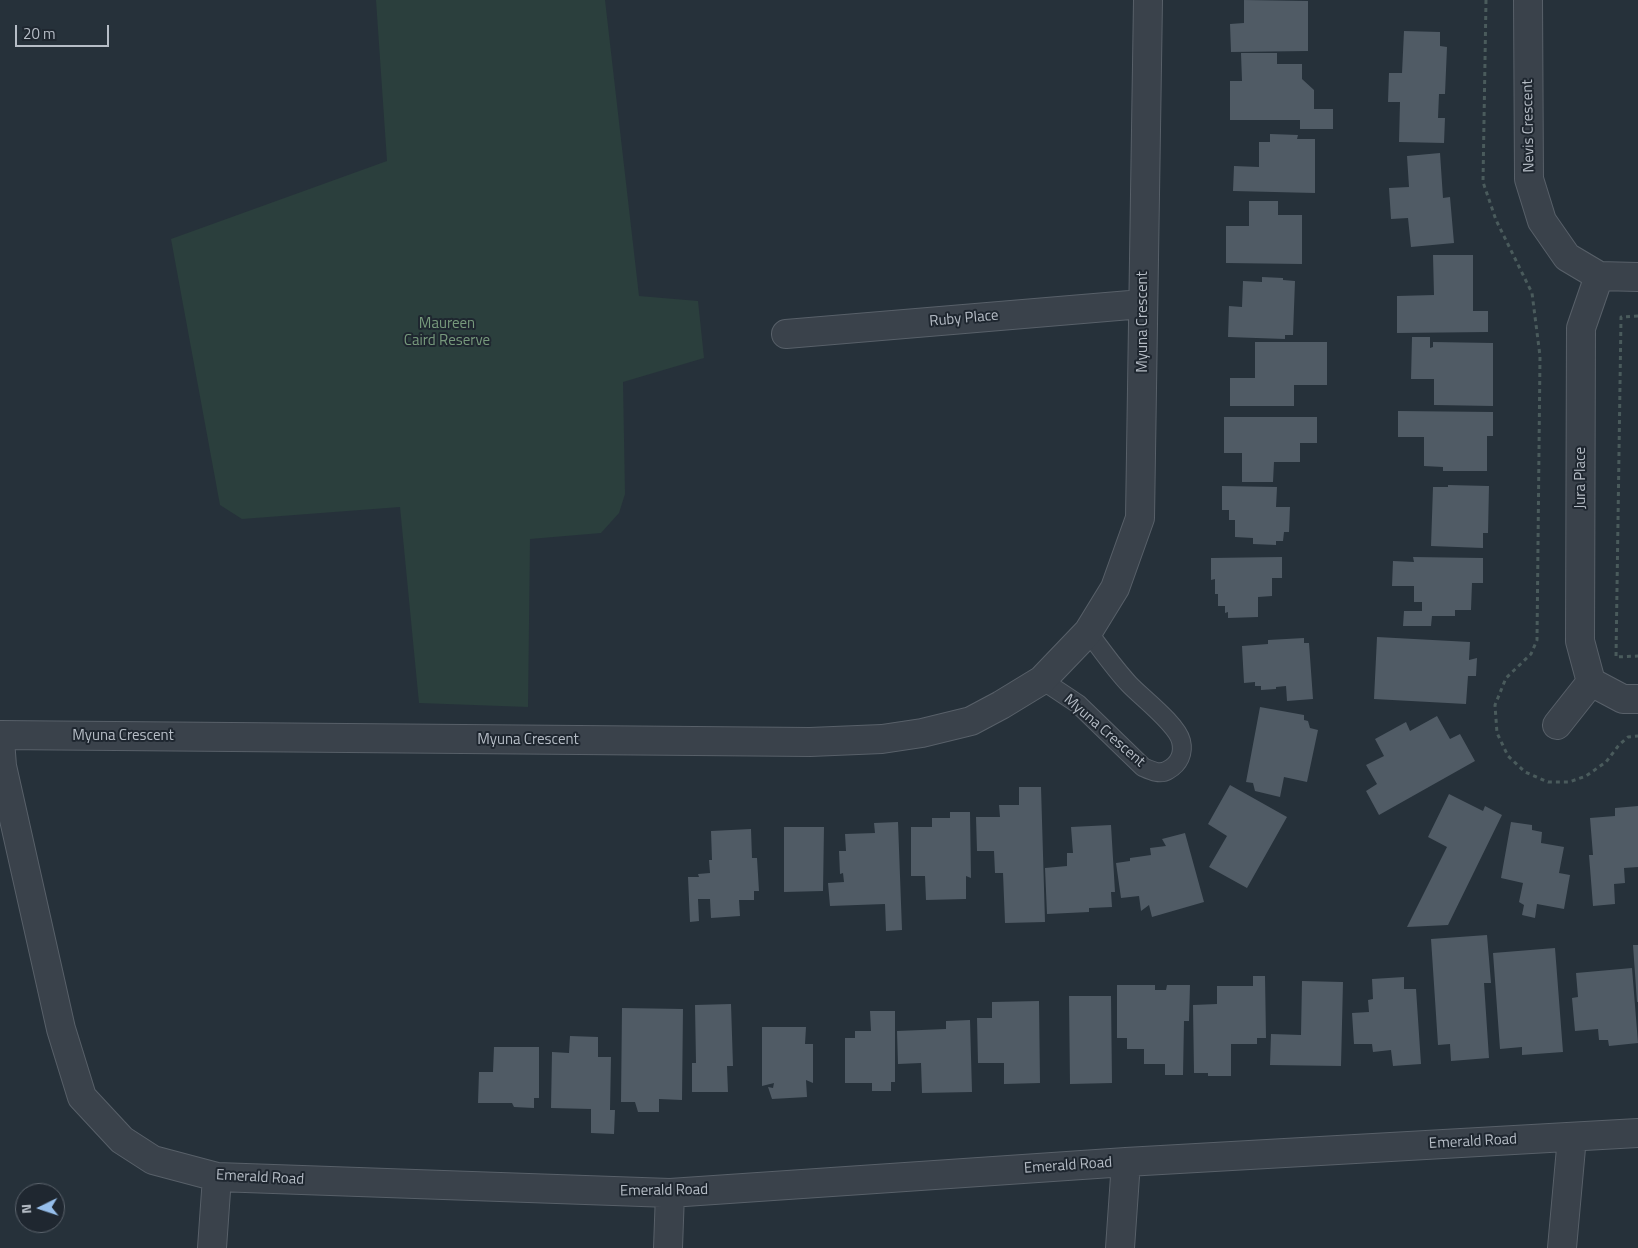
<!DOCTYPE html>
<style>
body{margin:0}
#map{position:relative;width:1638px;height:1248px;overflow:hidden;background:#26313a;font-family:"Titillium Web",sans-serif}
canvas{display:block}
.north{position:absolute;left:15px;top:1183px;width:50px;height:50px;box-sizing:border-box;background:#1f2730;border:1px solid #5b636c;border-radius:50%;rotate:266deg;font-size:14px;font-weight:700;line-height:20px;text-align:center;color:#b6bdc6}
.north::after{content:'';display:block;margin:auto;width:18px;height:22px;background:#96beeb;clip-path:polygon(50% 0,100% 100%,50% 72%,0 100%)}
.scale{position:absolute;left:15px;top:25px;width:94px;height:22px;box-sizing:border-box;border:2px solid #b6bdc6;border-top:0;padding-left:6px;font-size:15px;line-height:18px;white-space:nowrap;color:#b6bdc6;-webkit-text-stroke:4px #1f2730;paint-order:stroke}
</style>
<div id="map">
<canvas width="1638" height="1248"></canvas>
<div class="north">N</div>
<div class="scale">20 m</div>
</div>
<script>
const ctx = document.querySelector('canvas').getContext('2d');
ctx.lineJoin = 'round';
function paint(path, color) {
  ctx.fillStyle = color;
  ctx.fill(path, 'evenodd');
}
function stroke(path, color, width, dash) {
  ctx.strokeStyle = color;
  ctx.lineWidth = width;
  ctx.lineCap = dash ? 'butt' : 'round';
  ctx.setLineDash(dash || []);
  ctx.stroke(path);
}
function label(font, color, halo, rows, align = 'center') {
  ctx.font = font + ' "Titillium Web",sans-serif';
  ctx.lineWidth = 4;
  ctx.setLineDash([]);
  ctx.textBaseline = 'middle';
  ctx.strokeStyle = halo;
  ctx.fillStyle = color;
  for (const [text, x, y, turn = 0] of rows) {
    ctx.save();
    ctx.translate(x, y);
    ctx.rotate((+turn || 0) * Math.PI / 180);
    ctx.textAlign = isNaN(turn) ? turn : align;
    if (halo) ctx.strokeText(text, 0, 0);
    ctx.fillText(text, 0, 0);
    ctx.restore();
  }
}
const green = new Path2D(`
 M376 0H605L639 296 698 301 704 358 623 382 625 494 619 513 601 533 530 539 528 707 419 703 400 507 242 519 220 505 171 239 387 161Z`);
const building = new Path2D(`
 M1244 0 1308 1V51L1231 52 1230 24 1244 23Z
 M1404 31 1440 32V46L1447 47 1445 94H1439L1438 118H1445L1444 143 1399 142 1400 102H1388L1389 73H1402Z
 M1241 53H1277V64H1302V79L1314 90V109H1333V129H1300V120H1230V81H1242Z
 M1270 134 1298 135 1297 139H1315V193L1233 191 1234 166 1259 167V142H1270Z
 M1440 153 1443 198 1450 197 1454 243 1411 247 1408 218 1391 219 1389 188 1409 187 1407 156Z
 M1249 201H1278V215H1302V264L1226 263V226H1249Z
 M1433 255H1473V311H1488V332L1397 333V296L1434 295Z
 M1262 277 1283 278V280L1295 281 1293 335H1285V339L1228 337 1229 306 1242 307 1243 281 1262 282Z
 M1412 337H1430V348L1433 347V342L1493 343V406L1434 405V379H1411Z
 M1255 342H1327V385H1294V406H1230V378H1255Z
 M1398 411 1493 412V436H1487V471H1443V467L1424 466V437H1398Z
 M1224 417H1317V443H1300V462H1274L1273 482H1242V453H1224Z
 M1448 485 1489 486 1488 533H1483V548L1431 546 1433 487H1448Z
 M1222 486 1277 487 1276 507H1290L1289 532H1284L1283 541H1276V545L1253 544V538L1235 537V520H1229V510H1222Z
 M1282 557V578H1272V596L1258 597V617L1228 618V612L1225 613V606H1218V594H1215V579L1211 580V558Z
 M1413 557 1483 558V583H1472L1471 610H1455V616H1432L1431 626H1403L1404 611H1422V602H1414V586H1392L1393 561 1414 562Z
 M1377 637 1470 642 1469 660 1477 658 1476 676H1468L1466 704 1374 699Z
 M1304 638V643H1309L1313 699 1287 701 1286 686 1276 687V689L1261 690V686H1255V682L1244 683 1242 646 1268 644V640Z
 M1260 707 1304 715V720L1308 721 1310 728 1318 730 1307 782 1284 777 1280 797 1255 791 1253 783 1246 782Z
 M1437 716 1450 739 1460 734 1475 761 1379 815 1366 791 1377 784 1366 765 1384 756 1375 739 1406 722 1410 731Z
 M1230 785 1287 817 1247 888 1209 867 1227 836 1208 824Z
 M1019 787H1041L1045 922 1005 923 1003 873H995L994 851H977L976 817H1000L999 805H1019Z
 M1449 794 1483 811 1485 806 1502 815 1448 925 1407 927 1447 847 1428 837Z
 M1638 806V867L1624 868 1625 883 1614 884 1615 904 1593 906 1589 855H1593L1590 818 1615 816V808Z
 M950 812H970L971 878 966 876V899L926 900 925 876H911V827H932V818H950Z
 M898 822 902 930 886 931 885 904 830 906 828 883 844 882 843 873 840 874 839 851H846L845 834 875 833 874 823Z
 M1511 822 1532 825V830L1542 832 1541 843 1564 847 1559 873 1570 875 1564 909 1537 904 1535 918 1522 915 1524 905 1519 902 1523 883 1501 878Z
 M1111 825 1115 892H1111L1112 907 1089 908V912L1047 914 1045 868 1067 866V853H1073L1071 827Z
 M784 827H824L823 891 784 892Z
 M751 829 752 858H757L759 891H754V900H739L740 916 711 918 710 899H698L699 921 690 922 688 877H699L698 874 710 873 709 860H712L711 831Z
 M1185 833 1204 902 1152 917 1149 905 1141 911 1139 896 1121 898 1116 863 1130 861V858L1151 855 1150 848 1166 846 1162 839Z
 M1487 935 1491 983H1484L1489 1058 1451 1061 1450 1044 1438 1045 1431 939Z
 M1633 945H1638V1002H1637Z
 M1555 948 1563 1052 1522 1055V1047L1500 1049 1493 953Z
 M1632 968 1638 1043 1609 1046 1608 1040H1599L1598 1029 1575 1031 1572 998 1578 997 1576 973Z
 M1253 976H1265L1266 1038H1257V1044H1231V1076H1208V1073H1194L1193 1005 1217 1004V986H1253Z
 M1404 977V989H1416L1421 1064 1393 1066 1391 1050 1373 1052 1372 1044H1354L1352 1013 1369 1012 1368 1000 1373 999 1372 979Z
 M1302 981 1343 982 1341 1066 1270 1065 1271 1034 1301 1035Z
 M1117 985H1155V990H1166L1167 985H1190L1189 1021H1184L1183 1075H1165V1064H1144V1049H1127V1038H1117Z
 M1069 996H1111L1112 1083 1070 1084Z
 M1039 1001 1040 1083 1004 1084V1063H978L977 1018H992V1002Z
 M731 1004 733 1066H727L728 1092H692V1063H696L695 1005Z
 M622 1008 683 1009 682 1100 659 1099V1112H638L635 1102H621Z
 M870 1011H895V1082H891V1091H872V1083H845V1038H855V1031H871Z
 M970 1020 972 1092 922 1093 921 1063 898 1064 897 1031 946 1029V1021Z
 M762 1027H806L805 1044H813V1083L806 1080 807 1097 772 1099 768 1087 773 1088 774 1083 762 1086Z
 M570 1036 598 1037V1057H611L610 1110H615L614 1134 591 1133V1109L551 1108 552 1052 569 1053Z
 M494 1047H539V1098H534V1108L514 1107 512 1103H478L479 1072H493Z`);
const path = new Path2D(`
 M1486 0 1483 182 1496 220 1532 293 1540 356 1537 640 1531 654 1506 678 1495 705 1497 733 1508 756 1525 772 1548 782H1569L1586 776 1606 762 1619 745 1628 737 1638 736
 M1638 316 1621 317 1616 657 1638 656`);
const lane = new Path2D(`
 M1042 680 1078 704 1143 767C1152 771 1160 775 1168 770 1179 764 1184 753 1181 741 1177 724 1141 697 1129 684 1114 668 1101 649 1088 632`);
const street = new Path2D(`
 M1528 0 1529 179 1542 221 1567 257 1599 276 1638 277
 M786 334 1142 304
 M1591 682 1623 699H1638
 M1557 725 1591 682 1580 641 1581 328 1599 276
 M0 735 810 742 882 739 922 733 971 721 1001 705 1042 680 1088 632 1115 588 1140 518 1148 0
 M0 740 2 766 61 1029 82 1097 122 1140 153 1160 217 1177 670 1193 1126 1162 1638 1133
 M212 1248 217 1177
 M668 1248 670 1193
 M1120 1248 1126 1162
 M1562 1248 1572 1137`);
const streetNames = [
 ["Nevis Crescent",1529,126,-91],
 ["Ruby Place",964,319,-5],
 ["Myuna Crescent",1143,322,-90],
 ["Jura Place",1581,478,-90],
 ["Myuna Crescent",1104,731,41],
 ["Myuna Crescent",123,736],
 ["Myuna Crescent",528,740],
 ["Emerald Road",1473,1142,-3],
 ["Emerald Road",1068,1166,-4],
 ["Emerald Road",260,1178,3],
 ["Emerald Road",664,1191,-1]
];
const parkNames = [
 ["Maureen",447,324],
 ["Caird Reserve",447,341]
];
paint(green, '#2b3f3d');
paint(building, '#505b65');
stroke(lane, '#586069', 20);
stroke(street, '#586069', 30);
stroke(path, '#4a5b5c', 3, [4, 4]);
stroke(lane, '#3a424b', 18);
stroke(street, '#3a424b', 28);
label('15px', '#b6bdc6', '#1f2730', streetNames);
label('15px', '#77997c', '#1f2730', parkNames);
</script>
